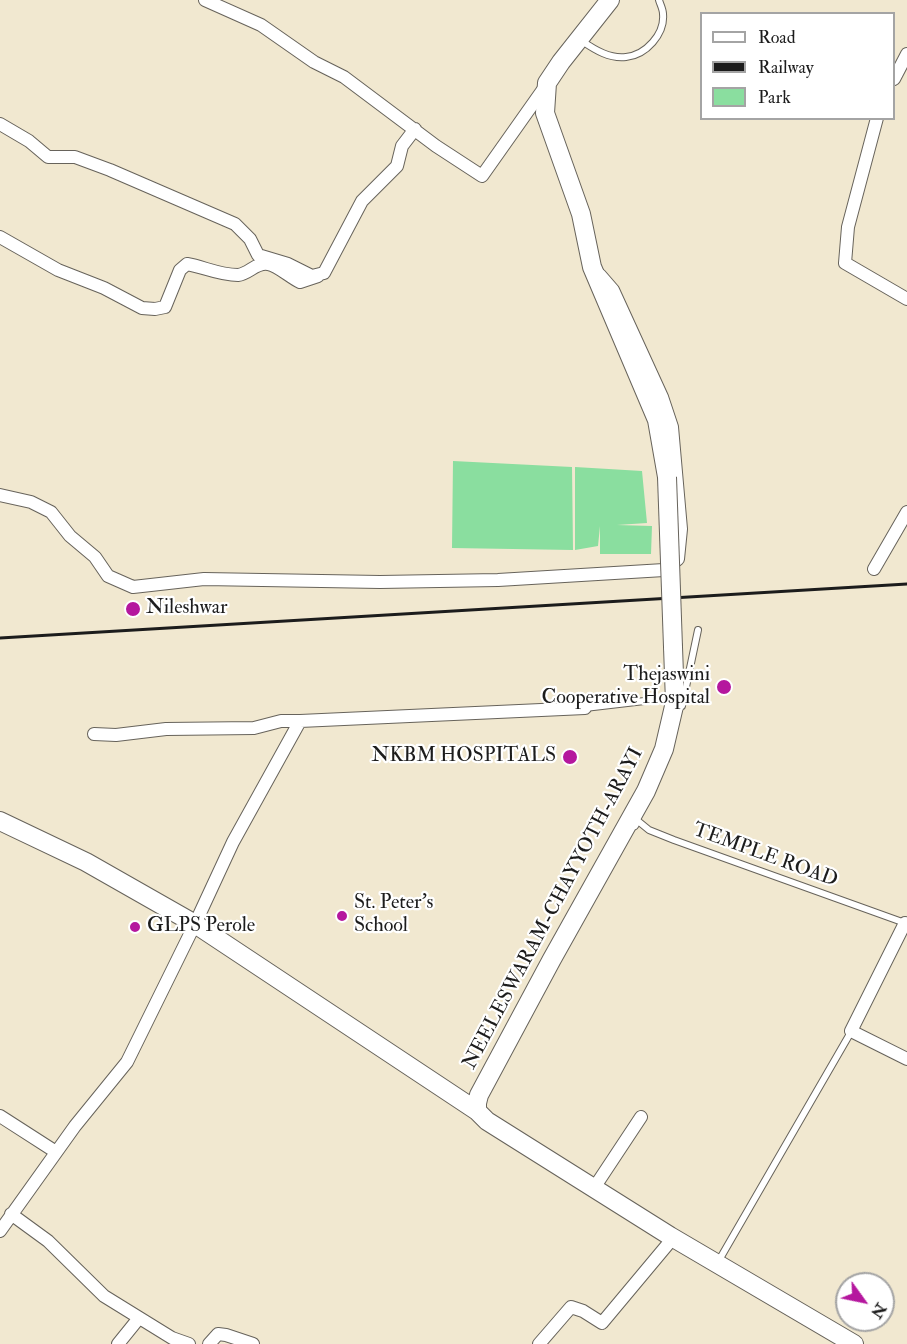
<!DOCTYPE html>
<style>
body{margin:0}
#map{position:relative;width:907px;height:1344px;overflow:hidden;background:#f1e8d0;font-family:"IM FELL Double Pica",serif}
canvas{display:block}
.legend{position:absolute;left:700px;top:12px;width:195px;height:108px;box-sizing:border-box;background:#fff;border:2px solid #a4a4a4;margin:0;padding:8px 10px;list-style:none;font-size:18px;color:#1c1c1c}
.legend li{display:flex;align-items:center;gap:12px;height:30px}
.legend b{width:30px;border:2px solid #a4a4a4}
.north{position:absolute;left:835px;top:1272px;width:60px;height:60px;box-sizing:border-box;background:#fff;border:2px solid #a4a4a4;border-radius:50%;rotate:123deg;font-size:16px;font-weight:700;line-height:24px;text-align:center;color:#1c1c1c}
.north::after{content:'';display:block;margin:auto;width:21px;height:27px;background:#b5179e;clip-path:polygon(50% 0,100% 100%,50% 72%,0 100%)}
</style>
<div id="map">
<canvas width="907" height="1344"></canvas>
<ul class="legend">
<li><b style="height:8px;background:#fff"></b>Road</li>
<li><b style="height:8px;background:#1c1c1c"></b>Railway</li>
<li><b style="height:16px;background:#8ade9f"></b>Park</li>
</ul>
<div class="north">N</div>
</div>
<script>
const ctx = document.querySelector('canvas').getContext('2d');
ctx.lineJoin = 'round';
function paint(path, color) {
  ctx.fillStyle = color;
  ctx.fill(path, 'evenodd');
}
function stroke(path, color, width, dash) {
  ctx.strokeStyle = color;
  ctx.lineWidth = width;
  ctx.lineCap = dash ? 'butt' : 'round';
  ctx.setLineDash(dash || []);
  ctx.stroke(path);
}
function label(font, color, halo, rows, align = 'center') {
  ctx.font = font + ' "IM FELL Double Pica",serif';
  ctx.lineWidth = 4.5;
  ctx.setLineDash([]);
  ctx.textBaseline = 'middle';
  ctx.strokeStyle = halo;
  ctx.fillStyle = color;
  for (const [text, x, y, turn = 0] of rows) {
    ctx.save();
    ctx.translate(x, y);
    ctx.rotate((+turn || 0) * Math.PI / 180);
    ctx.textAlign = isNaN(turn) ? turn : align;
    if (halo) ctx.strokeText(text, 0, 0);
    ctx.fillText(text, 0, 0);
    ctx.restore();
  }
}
const green = new Path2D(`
 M453 461 572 467 573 550 452 548Z
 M575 467 642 471 647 523 617 525 652 526 651 554H600V526L598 546 575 550Z`);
const service = new Path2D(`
 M582 41C595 50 610 59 626 57 646 55 665 34 663 14 663 9 660 4 659 0
 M682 706 698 630
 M585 708 670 698 669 702
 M635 826 638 821 649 830 674 840 905 923
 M718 1262 851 1032`);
const minor = new Path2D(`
 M205 0 261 25 314 62 344 77 436 146 482 176 547 84
 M894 79 907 54
 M877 118 848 227 845 263 907 299
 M0 124 29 141 48 157H75L110 170 235 224 250 239 258 255 288 264 312 276 324 273 362 201 397 166 402 146 415 129
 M0 237 58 270 104 288 142 308 155 309 165 307 180 270 187 264C204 267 219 275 238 275 249 274 256 262 268 264 277 265 291 278 300 282L318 276
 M0 495 31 502 51 512 70 536 95 557 108 576 133 587 204 579 380 582 498 580 664 570 678 559 681 529 672 427 662 397 613 290 600 275
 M874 569 907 512
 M94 734 116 735 166 729 254 728 281 721H300
 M907 924 905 923 851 1031 907 1059
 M0 1116 56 1152
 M594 1188 641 1117
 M11 1214 48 1241 104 1296 172 1338 189 1344
 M0 1231 75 1126 127 1062 195 924 233 842 300 721 585 708
 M118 1344 139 1318
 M209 1344 218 1334 226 1335 253 1344
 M539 1344 571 1307 583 1311 602 1323 668 1244 670 1236`);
const secondary = new Path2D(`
 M610 0 561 62 547 83 545 113 581 214 592 267 657 420 667 477
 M0 821 86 862 195 924 477 1111 487 1121 670 1236 854 1344
 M477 1111V1103L479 1095 552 959 646 791 664 749 675 702 673 647`);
const rail = new Path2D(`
 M0 638 907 584`);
const secondaryBridge = new Path2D(`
 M667 477 673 647`);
const markers = [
 [133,609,8,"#b5179e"],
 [724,687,8,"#b5179e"],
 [570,757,8,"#b5179e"],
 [342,916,6,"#b5179e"],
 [135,927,6,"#b5179e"]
];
const poiNames = [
 ["Nileshwar",146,609],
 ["Thejaswini",710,676,"right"],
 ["Cooperative Hospital",710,699,"right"],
 ["NKBM HOSPITALS",556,757,"right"],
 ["St. Peter's",354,904],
 ["School",354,927],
 ["GLPS Perole",147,927]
];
const streetNames = [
 ["TEMPLE ROAD",765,856,20],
 ["NEELESWARAM-CHAYYOTH-ARAYI",554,909,-62]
];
paint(green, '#8ade9f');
stroke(service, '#67635b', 8);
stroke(minor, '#67635b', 14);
stroke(secondary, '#67635b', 20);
stroke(service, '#fff', 6);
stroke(minor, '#fff', 12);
stroke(secondary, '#fff', 18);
stroke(rail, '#1c1c1c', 3);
stroke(secondaryBridge, '#67635b', 20, []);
stroke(secondaryBridge, '#fff', 18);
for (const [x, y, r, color] of markers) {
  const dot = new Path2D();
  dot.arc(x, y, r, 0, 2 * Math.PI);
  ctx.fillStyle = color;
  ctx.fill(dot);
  stroke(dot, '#fff', 2);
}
label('20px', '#1c1c1c', '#fff', poiNames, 'left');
label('20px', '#1c1c1c', '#fff', streetNames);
</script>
